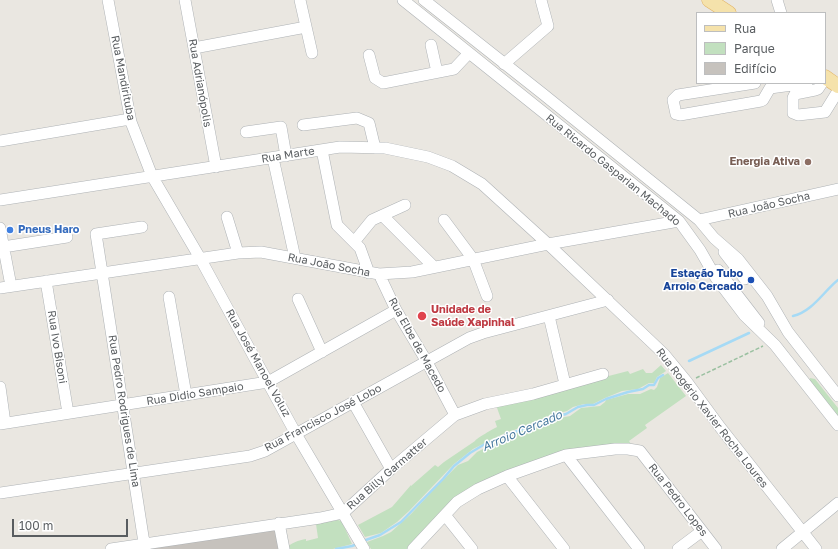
<!DOCTYPE html>
<meta charset="utf-8">
<style>
body{margin:0}
#map{position:relative;width:838px;height:549px;overflow:hidden;background:#eae7e1;font-family:"Golos Text",sans-serif}
canvas{display:block}
.legend{position:absolute;left:696px;top:12px;width:130px;height:72px;box-sizing:border-box;background:#fff;border:1px solid #bdbebf;margin:0;padding:5px 7px;list-style:none;font-size:12px;color:#595d60}
.legend li{display:flex;align-items:center;gap:8px;height:20px}
.legend b{width:20px;border:1px solid #bdbebf}
.scale{position:absolute;left:12px;top:519px;width:116px;height:18px;box-sizing:border-box;border:2px solid #595d60;border-top:0;padding-left:5px;font-size:12px;line-height:14px;white-space:nowrap;color:#595d60;-webkit-text-stroke:3px #fff;paint-order:stroke}
</style>
<div id="map">
<canvas width="838" height="549"></canvas>
<ul class="legend">
<li><b style="height:5px;background:#f5e2ab"></b>Rua</li>
<li><b style="height:11px;background:#c2e0bf"></b>Parque</li>
<li><b style="height:11px;background:#c6c2bd"></b>Edifício</li>
</ul>
<div class="scale">100 m</div>
</div>
<script>
const ctx = document.querySelector('canvas').getContext('2d');
ctx.lineJoin = 'round';
function paint(path, color) {
  ctx.fillStyle = color;
  ctx.fill(path, 'evenodd');
}
function stroke(path, color, width, dash) {
  ctx.strokeStyle = color;
  ctx.lineWidth = width;
  ctx.lineCap = dash ? 'butt' : 'round';
  ctx.setLineDash(dash || []);
  ctx.stroke(path);
}
function label(font, color, halo, rows, align = 'center') {
  ctx.font = font + ' "Golos Text",sans-serif';
  ctx.lineWidth = 3;
  ctx.setLineDash([]);
  ctx.textBaseline = 'middle';
  ctx.strokeStyle = halo;
  ctx.fillStyle = color;
  for (const [text, x, y, turn = 0] of rows) {
    ctx.save();
    ctx.translate(x, y);
    ctx.rotate((+turn || 0) * Math.PI / 180);
    ctx.textAlign = isNaN(turn) ? turn : align;
    if (halo) ctx.strokeText(text, 0, 0);
    ctx.fillText(text, 0, 0);
    ctx.restore();
  }
}
const green = new Path2D(`
 M661 365 666 371 657 377 654 383H649L638 389 622 391 605 398 593 404H584L573 407 567 411 546 417 536 422 503 434 473 449 454 464 409 511 397 522 381 533 365 537 358 525 392 507 411 485V486L435 465 438 467 444 462 475 441C477 438 493 429 497 427L495 421 501 419 496 405 628 371 630 374 643 369 646 373H652Z
 M668 373 686 396 645 425 647 428 629 441 631 444 520 467 438 517 408 549H371L367 542 383 536 391 532 411 514 435 488 458 465 468 461 477 452 495 443 503 438 555 419 570 416 581 408 600 406 605 402 606 400 628 394H640L651 389 654 390 657 387 660 378Z
 M810 378 815 379 838 408V418L809 381Z
 M338 520 341 521 343 524 352 544 333 549H286C290 543 299 540 306 539V541L318 538 316 524Z`);
const stream = new Path2D(`
 M793 316C812 312 824 291 838 280
 M689 361 749 333
 M363 541 380 535 401 522 443 479 454 466 470 453 485 444 499 438 555 417 566 414 578 407 587 405H594L606 399 628 392 643 389 649 385H654L658 378 663 375
 M336 549 352 546 357 544`);
const building = new Path2D(`
 M276 529 281 549H151V548L182 544 208 538Z`);
const path = new Path2D(`
 M696 378 763 346`);
const minor = new Path2D(`
 M108 0 131 122 152 176 200 258 296 434 364 549
 M185 0 216 167
 M300 0 312 53
 M403 0 679 221 700 250 716 278 744 315 775 345 838 425
 M424 0 543 94 699 220 714 238 738 259 767 296 788 332 838 396
 M777 0 781 13
 M431 45 437 72
 M194 48 306 27
 M369 55 375 78 383 83 454 69 469 53
 M504 64 548 26 541 0
 M755 83 678 95 673 100 676 114 680 115 761 101 763 100 770 88 807 83
 M822 83 818 89 815 90 795 94 793 98V113L798 115 825 112 838 91
 M303 125 357 118 369 123 375 148
 M246 132 281 127 286 156
 M0 141 130 119
 M322 150 337 225 360 248 369 273
 M273 158 295 258
 M0 200 340 147 385 148 428 157 452 166 482 184 548 244 664 354 687 382 720 427 816 549
 M383 216 434 267
 M227 217 238 253
 M444 220 473 259 487 296
 M699 220 838 189
 M142 227 96 234 145 549
 M0 228 11 286
 M354 242 372 220 405 205
 M3 247 67 237
 M724 252 745 279
 M718 270 759 323
 M379 274 396 310 427 362 455 415
 M46 281 68 413
 M0 288 238 253 261 252 379 274 412 272 548 244 679 221
 M169 297 186 395
 M298 299 322 352
 M549 316 565 384
 M0 387 5 423
 M353 402 391 469
 M0 424 268 382 396 310
 M566 455 639 549
 M507 476 564 549
 M0 493 250 456 265 451 469 338 483 333 608 300
 M445 515 472 549
 M279 523 284 549
 M111 549 320 518 343 513 391 469 455 415 485 404 533 394 603 374
 M413 549 457 502 478 489 507 476 566 455 615 449H628L640 451 716 549
 M678 549 702 531
 M782 549 838 503`);
const major = new Path2D(`
 M709 0 729 13
 M825 77 838 86`);
const markers = [
 [808,162,4,"#8d6e63"],
 [10,230,4,"#3f7fe0"],
 [751,280,4,"#1a4fb4"],
 [422,316,5,"#e0444e"]
];
const streetNames = [
 ["Rua Mandirituba",123,78,79],
 ["Rua Adrianópolis",200,83,80],
 ["Rua Marte",288,155,-9],
 ["Rua Ricardo Gasparian Machado",613,170,39],
 ["Rua João Socha",769,205,-13],
 ["Rua João Socha",329,265,11],
 ["Rua Elbe de Macedo",417,345,61],
 ["Rua Ivo Bisoni",57,347,81],
 ["Rua José Manoel Voluz",258,363,61],
 ["Rua Didio Sampaio",195,394,-9],
 ["Rua Pedro Rodrigues de Lima",124,411,81],
 ["Rua Francisco José Lobo",323,418,-28],
 ["Rua Rogério Xavier Rocha Loures",712,418,52],
 ["Rua Billy Garmatter",387,474,-41],
 ["Rua Pedro Lopes",678,500,52]
];
const educationNames = [
 ["Energia Ativa",800,162]
];
const shopNames = [
 ["Pneus Haro",18,230]
];
const transitNames = [
 ["Estação Tubo",743,274],
 ["Arroio Cercado",743,287]
];
const healthNames = [
 ["Unidade de",431,310],
 ["Saúde Xapinhal",431,323]
];
const waterNames = [
 ["Arroio Cercado",522,431,-23]
];
paint(green, '#c2e0bf');
stroke(stream, '#a6daf5', 2.5);
paint(building, '#c6c2bd');
stroke(minor, '#aeb2b5', 12);
stroke(major, '#e1b264', 15);
stroke(path, '#9ac0a0', 1.5, [4, 2]);
stroke(minor, '#fff', 11);
stroke(major, '#f5e2ab', 14);
for (const [x, y, r, color] of markers) {
  const dot = new Path2D();
  dot.arc(x, y, r, 0, 2 * Math.PI);
  ctx.fillStyle = color;
  ctx.fill(dot);
  stroke(dot, '#fff', 1.5);
}
label('11px', '#595d60', '#fff', streetNames);
label('bold 11px', '#785e54', '#fff', educationNames, 'right');
label('bold 11px', '#366cbe', '#fff', shopNames, 'left');
label('bold 11px', '#164399', '#fff', transitNames, 'right');
label('bold 11px', '#be3a42', '#fff', healthNames, 'left');
label('italic 12px', '#44779c', '#fff', waterNames);
</script>
